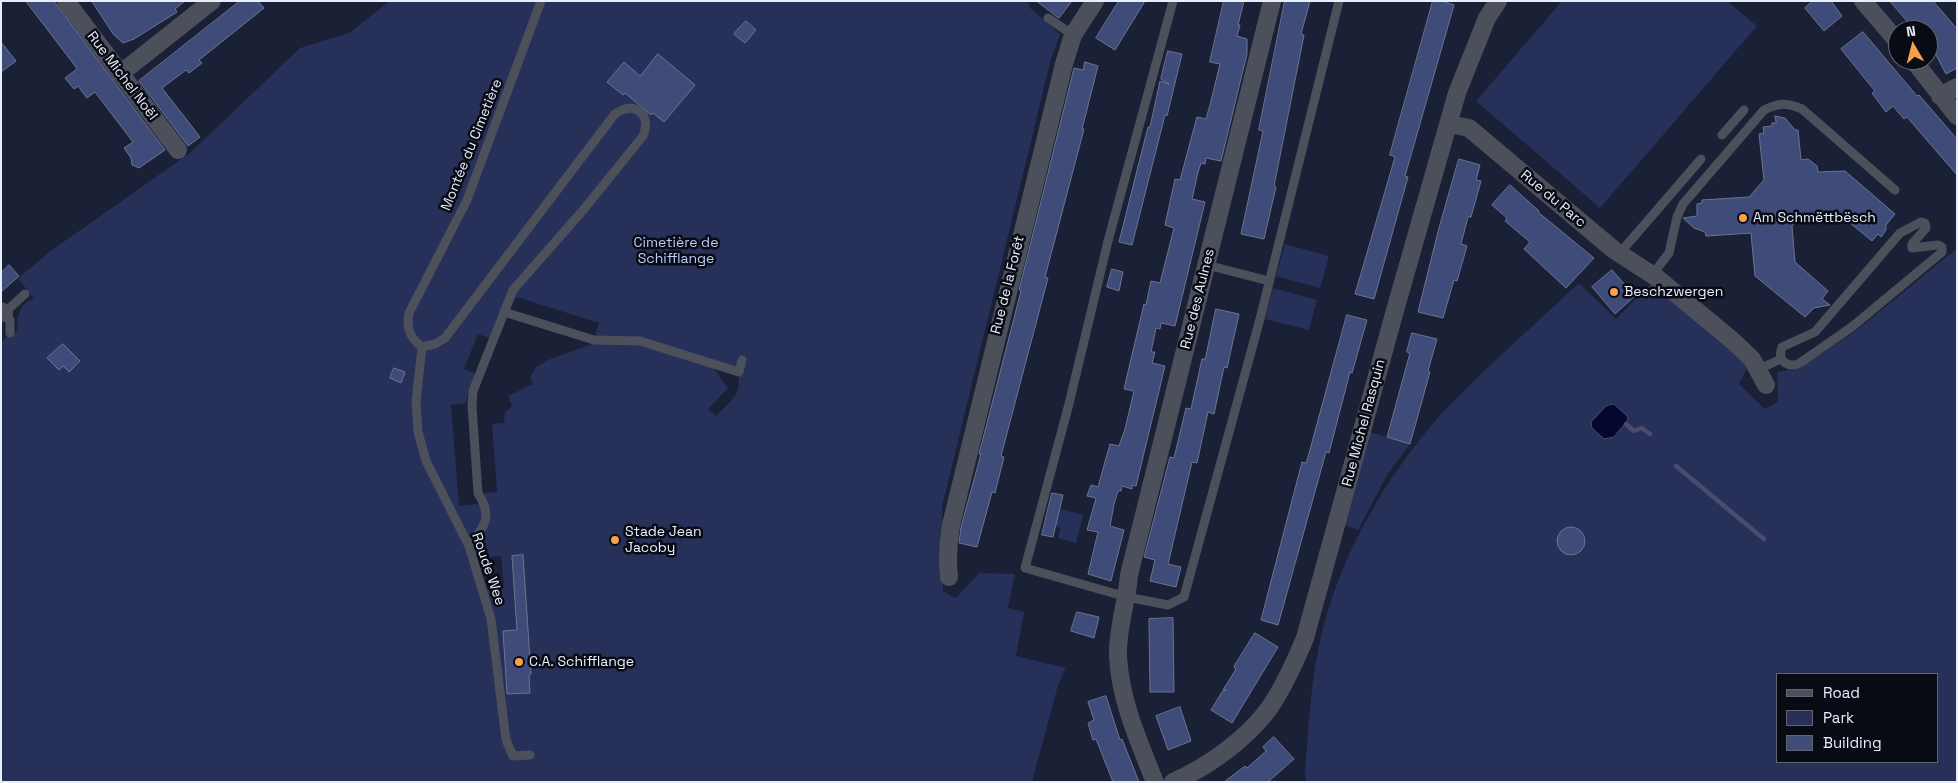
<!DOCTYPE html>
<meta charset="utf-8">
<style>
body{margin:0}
#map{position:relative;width:1958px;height:783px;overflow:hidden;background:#1a2035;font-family:"Space Grotesk",sans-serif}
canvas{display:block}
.frame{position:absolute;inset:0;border:2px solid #e9eefd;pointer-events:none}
.legend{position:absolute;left:1776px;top:673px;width:162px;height:90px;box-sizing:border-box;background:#080a14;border:1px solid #626571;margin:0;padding:6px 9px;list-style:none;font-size:15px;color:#e9eefd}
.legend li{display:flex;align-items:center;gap:10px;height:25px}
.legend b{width:25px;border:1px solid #626571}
.north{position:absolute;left:1888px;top:20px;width:50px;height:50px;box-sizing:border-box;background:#080a14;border:1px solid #626571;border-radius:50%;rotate:352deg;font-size:14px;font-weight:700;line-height:20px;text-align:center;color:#e9eefd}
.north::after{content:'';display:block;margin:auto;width:18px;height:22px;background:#f9a04c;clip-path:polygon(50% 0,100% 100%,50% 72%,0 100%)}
</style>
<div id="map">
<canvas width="1958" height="783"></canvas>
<div class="frame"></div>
<ul class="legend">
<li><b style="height:6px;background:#4c505b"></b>Road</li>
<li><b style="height:14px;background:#263058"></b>Park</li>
<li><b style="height:14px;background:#3f4b79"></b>Building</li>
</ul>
<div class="north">N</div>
</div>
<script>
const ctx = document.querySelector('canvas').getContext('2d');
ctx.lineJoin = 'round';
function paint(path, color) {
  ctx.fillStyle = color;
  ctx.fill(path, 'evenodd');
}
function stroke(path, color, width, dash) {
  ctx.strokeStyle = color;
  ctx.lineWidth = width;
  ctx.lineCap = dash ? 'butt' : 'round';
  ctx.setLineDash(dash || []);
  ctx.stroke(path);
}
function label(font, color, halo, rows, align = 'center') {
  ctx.font = font + ' "Space Grotesk",sans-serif';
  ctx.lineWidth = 5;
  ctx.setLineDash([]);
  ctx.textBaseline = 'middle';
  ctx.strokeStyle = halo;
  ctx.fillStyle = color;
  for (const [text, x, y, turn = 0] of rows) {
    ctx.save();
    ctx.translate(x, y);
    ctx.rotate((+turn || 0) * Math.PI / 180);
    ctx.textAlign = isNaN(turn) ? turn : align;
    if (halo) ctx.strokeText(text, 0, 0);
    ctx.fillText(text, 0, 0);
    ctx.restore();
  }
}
const green = new Path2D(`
 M390 1H1028L1030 8 1060 34 1051 59 942 507 943 591 956 598 979 573 1015 574 1008 608 1024 612 1016 656 1066 668 1058 685 1032 782H1V343L10 333 18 331C16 318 19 303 34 299L18 278 52 250 190 153 300 48 349 33ZM517 297 599 323 592 344 548 360 536 367 530 378 533 384 508 396 512 406 505 412 504 423 492 424 497 492 485 493V503L459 506 451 405 466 403 469 389 477 374 464 369 478 334 494 340 504 312ZM710 363 738 372C742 396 732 399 716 416L708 409 728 388ZM501 556 504 587 487 589 477 558Z
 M1562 1H1727L1757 26 1600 208 1476 101Z
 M1285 244 1329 256 1320 288 1276 276Z
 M1956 249 1957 782H1306L1305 771C1309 723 1311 674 1323 628 1344 548 1389 472 1444 411 1455 399 1468 388 1479 376 1512 344 1546 314 1579 283L1616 319 1657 278 1752 359 1739 384 1765 409 1778 402 1777 372 1800 368 1857 330ZM1777 674H1937V762H1777Z
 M1273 288 1317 300 1309 330 1265 319Z
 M1370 432 1410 444 1387 475 1358 530 1344 525Z
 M1049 506 1083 515 1076 543 1058 538 1060 528 1045 524Z`);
const water = new Path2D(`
 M1614 404 1627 416 1628 420 1614 437 1604 439 1592 428 1591 422 1606 406Z`);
const stream = new Path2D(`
 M1626 424 1634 431 1642 428 1650 434
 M1676 466 1764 539`);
const building = new Path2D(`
 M26 1H54L165 150 139 168 132 165 131 158 124 148 133 142 95 92 87 98 78 86 74 89 65 78 77 69Z
 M92 1H185L175 9 177 12 134 39 123 43 114 35Z
 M240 1H258L264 8 199 60 202 63 189 73 186 70 162 88 200 137 188 146 139 81Z
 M1037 1H1072L1059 18Z
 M1119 1H1145L1115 50 1096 38Z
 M1224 1H1244L1238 25H1240L1237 36 1247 39V54L1221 161 1206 158 1205 164 1201 163 1198 172 1192 199 1205 202 1175 326 1161 323 1160 329 1156 328 1151 352H1155L1152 363 1165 366 1136 486 1132 485V489L1122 486 1121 491H1118L1114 504 1110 526 1124 530 1111 581 1088 574 1098 532 1087 530 1096 498 1087 496 1091 485 1098 487 1110 444 1119 446 1125 429 1134 391 1124 389 1144 304 1146 305 1151 281 1160 283 1174 228 1165 225 1175 179 1180 180 1197 117 1206 119 1211 101 1220 64 1210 62Z
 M1285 1H1310L1301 34 1304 35 1274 186 1276 187 1264 239 1241 234 1263 131 1259 130Z
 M1433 1H1442L1454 5 1405 176 1408 177 1374 299 1355 294 1395 157 1390 155Z
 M1813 1H1831L1842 16 1824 31 1805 8Z
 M1890 1H1933L1957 29V68L1946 74 1935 53 1928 45V30H1915Z
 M746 21 756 30 745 43 734 34Z
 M1863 32 1917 96 1919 95 1957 139V175L1907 117 1904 119 1893 106 1886 112 1872 93 1875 91 1841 49Z
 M1 42 16 61 1 72Z
 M1168 51 1182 54 1167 116 1165 115 1132 245 1119 242 1148 127H1150L1160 81 1169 84 1161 79Z
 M658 54 695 85 664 122 653 113 651 115 625 93 623 95 607 82 624 62 640 76Z
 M1085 62 1098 66 1082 129H1084L1045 277 1048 278 1001 456 1004 457 995 493 992 492 977 547 959 543 961 527 981 454H979L1021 291 1019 290 1074 68 1083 70Z
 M1775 116 1785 118 1795 130H1798L1801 160 1808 159 1817 166 1818 172 1845 171 1895 214 1886 225V230L1881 237 1878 234 1872 241 1838 213 1800 215 1792 226 1795 262 1828 291 1822 299 1830 305 1814 308 1805 317 1755 276 1751 233 1706 236 1705 232 1694 228 1683 218 1697 216V204L1702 203V200L1749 197 1764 180 1759 134 1764 133 1763 127 1772 126V123H1776Z
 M1459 159 1480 165 1476 180 1481 181 1471 217H1468L1461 244 1467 246 1457 281 1454 280 1443 318 1418 312 1439 228Z
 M1510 185 1539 211 1538 212 1594 258 1566 288 1524 249 1530 242 1505 221 1507 218 1492 205Z
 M9 265 19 276 1 292V273Z
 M1112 269 1123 272 1119 291 1107 287Z
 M1612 270 1635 296 1615 314 1592 287Z
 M1216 309 1239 314 1227 368 1224 367 1214 414 1208 412 1197 463 1192 462 1168 564 1181 567 1176 587 1150 581 1155 560 1144 557 1170 457 1174 458 1186 408 1191 409 1202 359H1205Z
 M1347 315 1367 320 1352 373 1350 372 1329 453 1326 452 1278 625 1261 620 1302 462 1306 463Z
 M1412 333 1437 339 1428 371 1430 372 1410 444 1387 437 1410 353 1407 352Z
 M63 344 80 361 69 372 63 366 59 370 47 358Z
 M394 368 405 372 401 383 390 378Z
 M1052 493 1063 495 1053 537 1042 535Z
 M1557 541a14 14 0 1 1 28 0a14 14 0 1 1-28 0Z
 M523 555 531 674 529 675 530 693 507 694 503 631 517 630 512 556Z
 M1077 612 1099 617 1094 638 1071 631Z
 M1173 618 1174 692H1150L1149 619Z
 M1255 633 1278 647 1232 723 1211 710 1222 692 1226 690H1223L1236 669 1234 667Z
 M1106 696 1120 740 1122 739 1139 782H1113L1096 739 1093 740 1088 723 1094 720 1088 702Z
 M1180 707 1191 741 1168 750 1156 716Z
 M1274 737 1294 759 1268 782H1224L1245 766 1247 768 1266 751 1263 747Z`);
const lane = new Path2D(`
 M1173 1 1108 241 1069 404 1025 568 1127 597 1168 605 1184 597 1260 319 1339 1
 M1048 18 1073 35
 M1722 135 1744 110
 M1921 222 1925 223 1926 228 1912 244V248L1938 245 1942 247V252L1853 326 1800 363C1787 369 1777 360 1782 347L1815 332 1900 233Z
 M1619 254 1701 159
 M1207 265 1269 281
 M1652 275 1669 253 1677 217 1683 204 1764 110C1779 103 1785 102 1802 109L1895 190
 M504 312 594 340 640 341 739 372 742 360
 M10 333V320L4 313 25 294
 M422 347 435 344 445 338 614 115C633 99 653 114 643 136L584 209 513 290 473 391 472 406 478 493C493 517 485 526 469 546
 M422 347 416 402 418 432 426 461 469 546 491 619 506 740 513 756 530 755
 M422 347C410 338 406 328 409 313L467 200 541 1
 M1759 369 1781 359`);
const street = new Path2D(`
 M66 1 178 150
 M1863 1 1898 42
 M1913 60 1957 116
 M120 74 212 1
 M1940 96 1957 87
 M1449 124 1469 128 1614 250 1657 278 1733 341 1752 359 1766 385
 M1 311 4 313
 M949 577C947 558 948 543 951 525L1064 64 1073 35 1095 1
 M1155 782C1139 742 1120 700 1118 656 1117 629 1127 602 1129 575L1272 1
 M1173 782C1208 767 1248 738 1270 707 1285 685 1295 662 1305 638L1394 314 1457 93 1487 18 1498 1`);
const markers = [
 [1743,218,5,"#f9a04c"],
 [1614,292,5,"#f9a04c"],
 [615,540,5,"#f9a04c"],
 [519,662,5,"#f9a04c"]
];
const streetNames = [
 ["Rue Michel Noël",122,76,53],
 ["Montée du Cimetière",472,145,-68],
 ["Rue du Parc",1553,199,40],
 ["Rue de la Forêt",1008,285,-76],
 ["Rue des Aulnes",1198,299,-76],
 ["Rue Michel Rasquin",1364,423,-75],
 ["Roude Wee",488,569,71]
];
const poiNames = [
 ["Am Schmëttbësch",1753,218],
 ["Beschzwergen",1624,292],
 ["Stade Jean",625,532],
 ["Jacoby",625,548],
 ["C.A. Schifflange",529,662]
];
const parkNames = [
 ["Cimetière de",676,243],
 ["Schifflange",676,259]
];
paint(green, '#263058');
paint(water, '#05072f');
stroke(water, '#494c6d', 1);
stroke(stream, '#494c6d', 4.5);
paint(building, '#3f4b79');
stroke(building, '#6c748f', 1);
stroke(lane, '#4c505b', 9);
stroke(street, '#4c505b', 18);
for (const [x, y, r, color] of markers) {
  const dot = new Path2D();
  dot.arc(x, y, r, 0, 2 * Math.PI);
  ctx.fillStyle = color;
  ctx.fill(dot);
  stroke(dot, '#080a14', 2);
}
label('14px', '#e9eefd', '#080a14', streetNames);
label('14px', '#e9eefd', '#080a14', poiNames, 'left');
label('14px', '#becbf8', '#080a14', parkNames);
</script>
